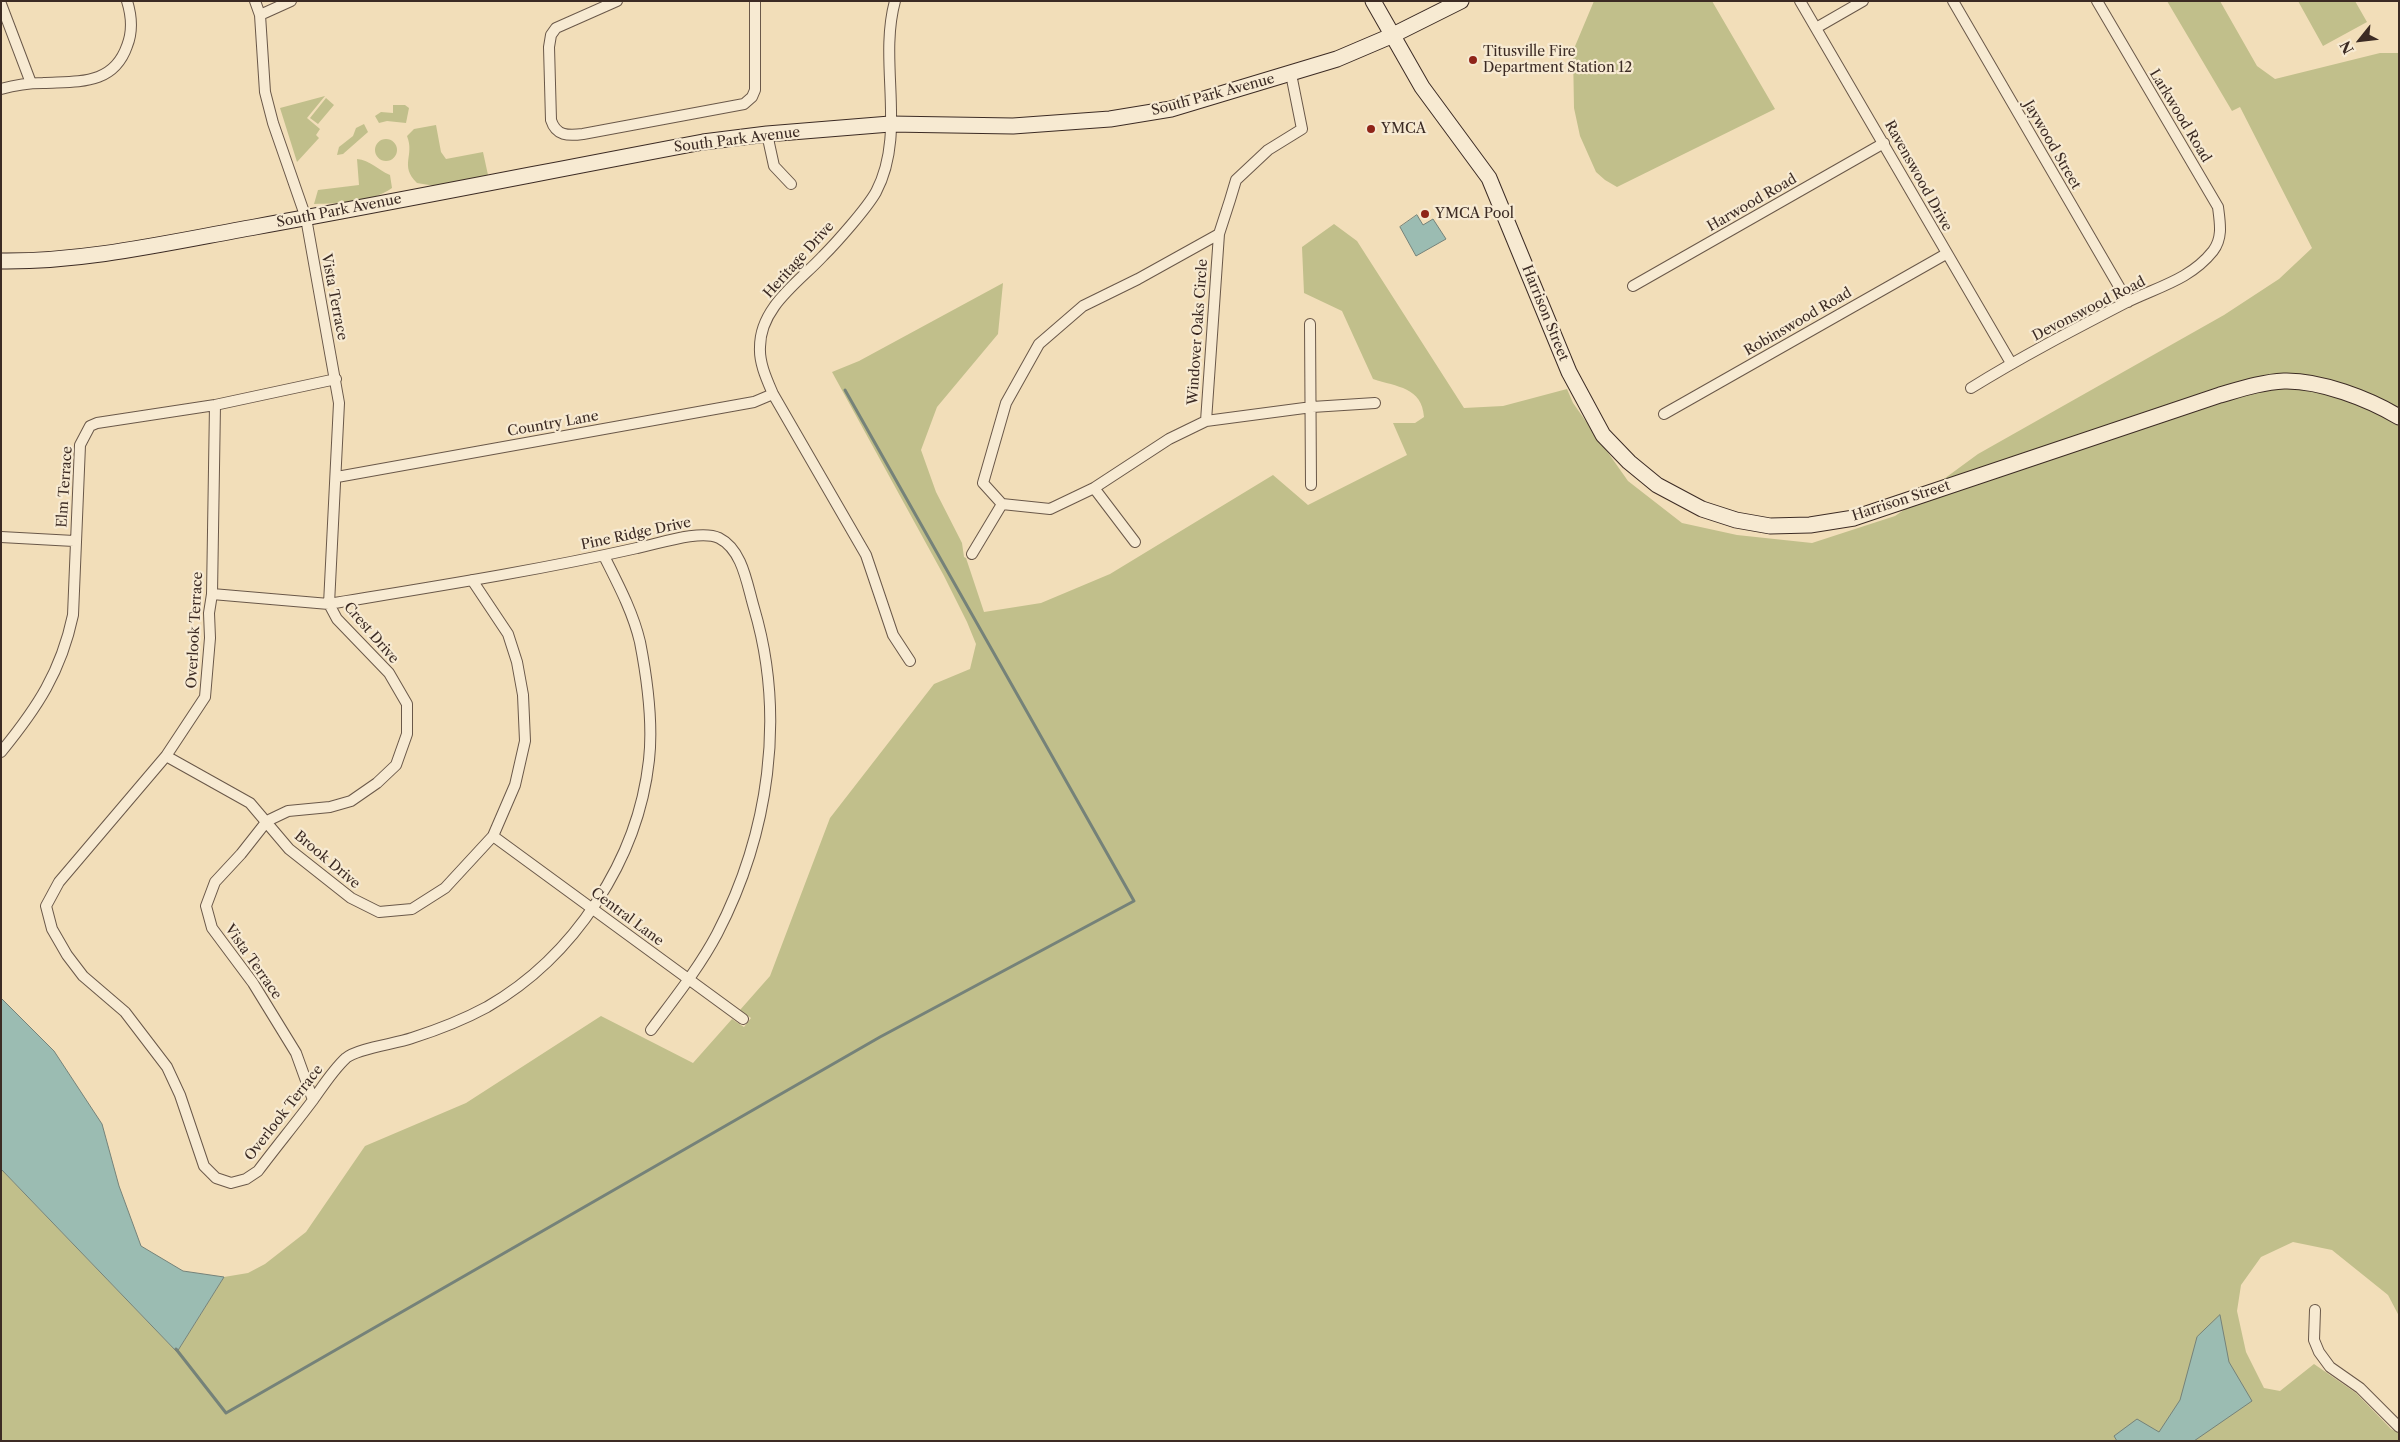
<!DOCTYPE html>
<style>
body{margin:0}
#map{position:relative;width:2400px;height:1442px;overflow:hidden;background:#f2deb9;font-family:"Libre Caslon Text",serif}
canvas{display:block}
.frame{position:absolute;inset:0;border:2px solid #3c2b24;pointer-events:none}
.north{position:absolute;left:2335px;top:15px;width:50px;height:50px;-webkit-text-stroke:4px #f7ead2;paint-order:stroke;rotate:241deg;font-size:14px;font-weight:700;line-height:20px;text-align:center;color:#3c2b24}
.north::after{content:'';display:block;margin:auto;width:18px;height:22px;background:#3c2b24;clip-path:polygon(50% 0,100% 100%,50% 72%,0 100%)}
</style>
<div id="map">
<canvas width="2400" height="1442"></canvas>
<div class="frame"></div>
<div class="north">N</div>
</div>
<script>
const ctx = document.querySelector('canvas').getContext('2d');
ctx.lineJoin = 'round';
function paint(path, color) {
  ctx.fillStyle = color;
  ctx.fill(path, 'evenodd');
}
function stroke(path, color, width, dash) {
  ctx.strokeStyle = color;
  ctx.lineWidth = width;
  ctx.lineCap = dash ? 'butt' : 'round';
  ctx.setLineDash(dash || []);
  ctx.stroke(path);
}
function label(font, color, halo, rows, align = 'center') {
  ctx.font = font + ' "Libre Caslon Text",serif';
  ctx.lineWidth = 4.5;
  ctx.setLineDash([]);
  ctx.textBaseline = 'middle';
  ctx.strokeStyle = halo;
  ctx.fillStyle = color;
  for (const [text, x, y, turn = 0] of rows) {
    ctx.save();
    ctx.translate(x, y);
    ctx.rotate((+turn || 0) * Math.PI / 180);
    ctx.textAlign = isNaN(turn) ? turn : align;
    if (halo) ctx.strokeText(text, 0, 0);
    ctx.fillText(text, 0, 0);
    ctx.restore();
  }
}
const green = new Path2D(`
 M1594 1H1712L1775 109 1617 187 1605 180 1596 172 1580 136 1574 108 1573 51Z
 M2167 1H2220L2257 66 2275 79 2380 53H2399V410L2287 376 1937 484 1978 454 2224 315 2279 279 2312 248 2240 107 2232 111Z
 M2298 1H2355L2367 22 2323 46Z
 M325 96 307 118 320 129 316 135 319 138 297 162 280 108Z
 M326 98 334 105 318 124 310 118Z
 M393 105H405L409 108 406 123 387 121 379 123 375 116 381 112 393 113Z
 M364 124 368 132 343 154 337 155 339 147 353 136 356 128Z
 M436 125 441 152 446 159 483 152 488 175 435 186 417 183C399 165 415 156 407 136L414 129Z
 M375 150a11 11 0 1 1 22 0a11 11 0 1 1-22 0Z
 M357 159C370 160 378 170 390 175L392 188C370 203 341 203 314 204L318 190 359 185Z
 M1334 224 1357 241 1464 408 1503 406 1567 389 1573 403 1628 481 1682 523 1737 535 1812 543 1895 516 1911 505 2221 400 2285 387 2320 391 2356 403 2399 424V1316L2388 1295 2332 1250 2293 1242 2261 1257 2241 1285 2237 1311 2246 1352 2264 1388 2280 1391 2314 1364 2356 1393 2391 1429 2399 1433V1441H1V1169L177 1352 224 1277 248 1273 265 1264 306 1232 365 1146 466 1103 601 1016 693 1063 732 1019 744 1027 751 1018 740 1010 770 976 830 818 934 684 970 669 976 644 967 622 944 576 832 372 859 361 1003 283 998 334 937 407 921 450 936 492 962 543 964 557 966 558 984 612 1041 603 1110 574 1273 475 1308 505 1407 455 1393 423H1415L1424 417C1422 387 1397 387 1373 379L1342 311 1304 293 1302 247Z`);
const water = new Path2D(`
 M1417 215 1423 225 1433 219 1446 239 1416 256 1400 227Z
 M1 998 54 1051 102 1124 119 1186 141 1246 183 1271 224 1277 177 1352 1 1169Z
 M2220 1315 2229 1362 2252 1401 2194 1441H2117L2114 1436 2137 1419 2159 1432 2180 1400 2197 1337Z`);
const stream = new Path2D(`
 M176 1349 226 1413 880 1037 1134 901 845 390`);
const street = new Path2D(`
 M255 1 260 15 265 92 273 123 306 218 339 403 329 604C432 587 535 571 637 548 658 544 700 529 719 538 743 550 747 585 754 608 786 716 769 834 717 934 699 968 674 999 651 1030
 M617 1 556 28 551 35 549 47 551 120C556 136 568 136 583 134L744 104 752 97 755 90V1
 M895 1C878 63 907 133 876 192 867 208 837 242 823 256 799 282 760 307 760 347 759 363 767 380 773 394L866 555 893 635 910 661
 M1800 1 2011 363
 M1953 1 2128 302
 M1 4 31 83
 M260 15 291 1
 M1816 28 1863 1
 M1 89C15 85 29 83 43 83 77 81 113 86 127 46 133 31 132 17 127 1
 M767 134 774 166 791 184
 M1219 234 1138 279 1083 306 1039 344 1006 403 983 483 1002 504 1050 509 1094 488 1169 439 1206 421 1219 234 1230 200 1236 180 1268 150 1302 129 1291 74
 M1633 286 1884 143
 M1310 324 1311 485
 M1971 388C2021 357 2073 330 2125 303 2157 287 2190 280 2213 251 2223 238 2220 223 2218 207L2097 1
 M215 405 212 594 209 613 210 638 205 697 166 756 59 882 46 906 52 929 67 955 83 976 125 1012 167 1067 180 1095 204 1166 216 1178 231 1183 246 1179 258 1171C276 1147 295 1124 313 1100 323 1086 333 1070 346 1058 358 1048 395 1044 412 1038 437 1030 463 1020 487 1007 574 957 638 860 649 760 653 724 647 678 640 642 633 612 618 584 604 556
 M1664 414 1946 254
 M1206 421 1312 407 1375 403
 M337 477 754 402 773 394
 M1094 488 1135 542
 M1 537 74 541
 M972 554 1002 504
 M212 594 329 604 337 619 389 673 407 704V734L396 765 377 783 351 801 330 807 288 811 267 821 241 854 215 882 206 906 212 928 253 983 296 1053 313 1100
 M1 752C37 708 61 672 73 615L80 445 90 426 97 423 215 405 336 379
 M166 756 250 803 289 849 351 898 379 912 412 909 445 888 493 836 515 785 525 741 523 695 517 662 508 634 472 580
 M493 836 743 1019
 M2315 1310 2314 1340 2319 1352 2330 1367 2360 1388 2399 1427`);
const secondary = new Path2D(`
 M1373 1 1422 87 1489 178 1569 372 1603 435 1629 462 1657 485 1702 509 1736 520 1770 526 1810 525 1854 518 2220 395C2241 389 2262 382 2284 381 2320 380 2369 399 2399 417
 M1 261C86 262 171 242 255 227 405 200 554 170 703 142L767 134 890 124 1013 126 1110 119 1171 109 1337 59 1391 36 1461 1`);
const markers = [
 [1473,60,5,"#8f2418"],
 [1371,129,5,"#8f2418"],
 [1425,214,5,"#8f2418"]
];
const poiNames = [
 ["Titusville Fire",1483,52],
 ["Department Station 12",1483,68],
 ["YMCA",1381,129],
 ["YMCA Pool",1435,214]
];
const streetNames = [
 ["South Park Avenue",1213,95,-15],
 ["Larkwood Road",2180,116,59],
 ["South Park Avenue",737,140,-7],
 ["Jaywood Street",2052,145,60],
 ["Ravenswood Drive",1918,176,61],
 ["Harwood Road",1752,203,-30],
 ["South Park Avenue",339,211,-11],
 ["Heritage Drive",799,260,-48],
 ["Vista Terrace",334,297,79],
 ["Devonswood Road",2089,309,-27],
 ["Harrison Street",1545,313,68],
 ["Robinswood Road",1798,322,-30],
 ["Windover Oaks Circle",1198,332,-86],
 ["Country Lane",553,424,-10],
 ["Elm Terrace",65,487,-86],
 ["Harrison Street",1901,501,-18],
 ["Pine Ridge Drive",636,534,-12],
 ["Overlook Terrace",195,630,-87],
 ["Crest Drive",371,633,49],
 ["Brook Drive",327,860,40],
 ["Central Lane",627,917,37],
 ["Vista Terrace",253,962,55],
 ["Overlook Terrace",284,1113,-52]
];
paint(green, '#c1bf8b');
paint(water, '#9bbcb2');
stroke(water, '#758279', 1);
stroke(stream, '#758279', 3);
stroke(street, '#6a5849', 12);
stroke(secondary, '#3c2b24', 17);
stroke(street, '#f7ead2', 10);
stroke(secondary, '#f7ead2', 15);
for (const [x, y, r, color] of markers) {
  const dot = new Path2D();
  dot.arc(x, y, r, 0, 2 * Math.PI);
  ctx.fillStyle = color;
  ctx.fill(dot);
  stroke(dot, '#f7ead2', 2);
}
label('14px', '#3c2b24', '#f7ead2', poiNames, 'left');
label('14px', '#3c2b24', '#f7ead2', streetNames);
</script>
